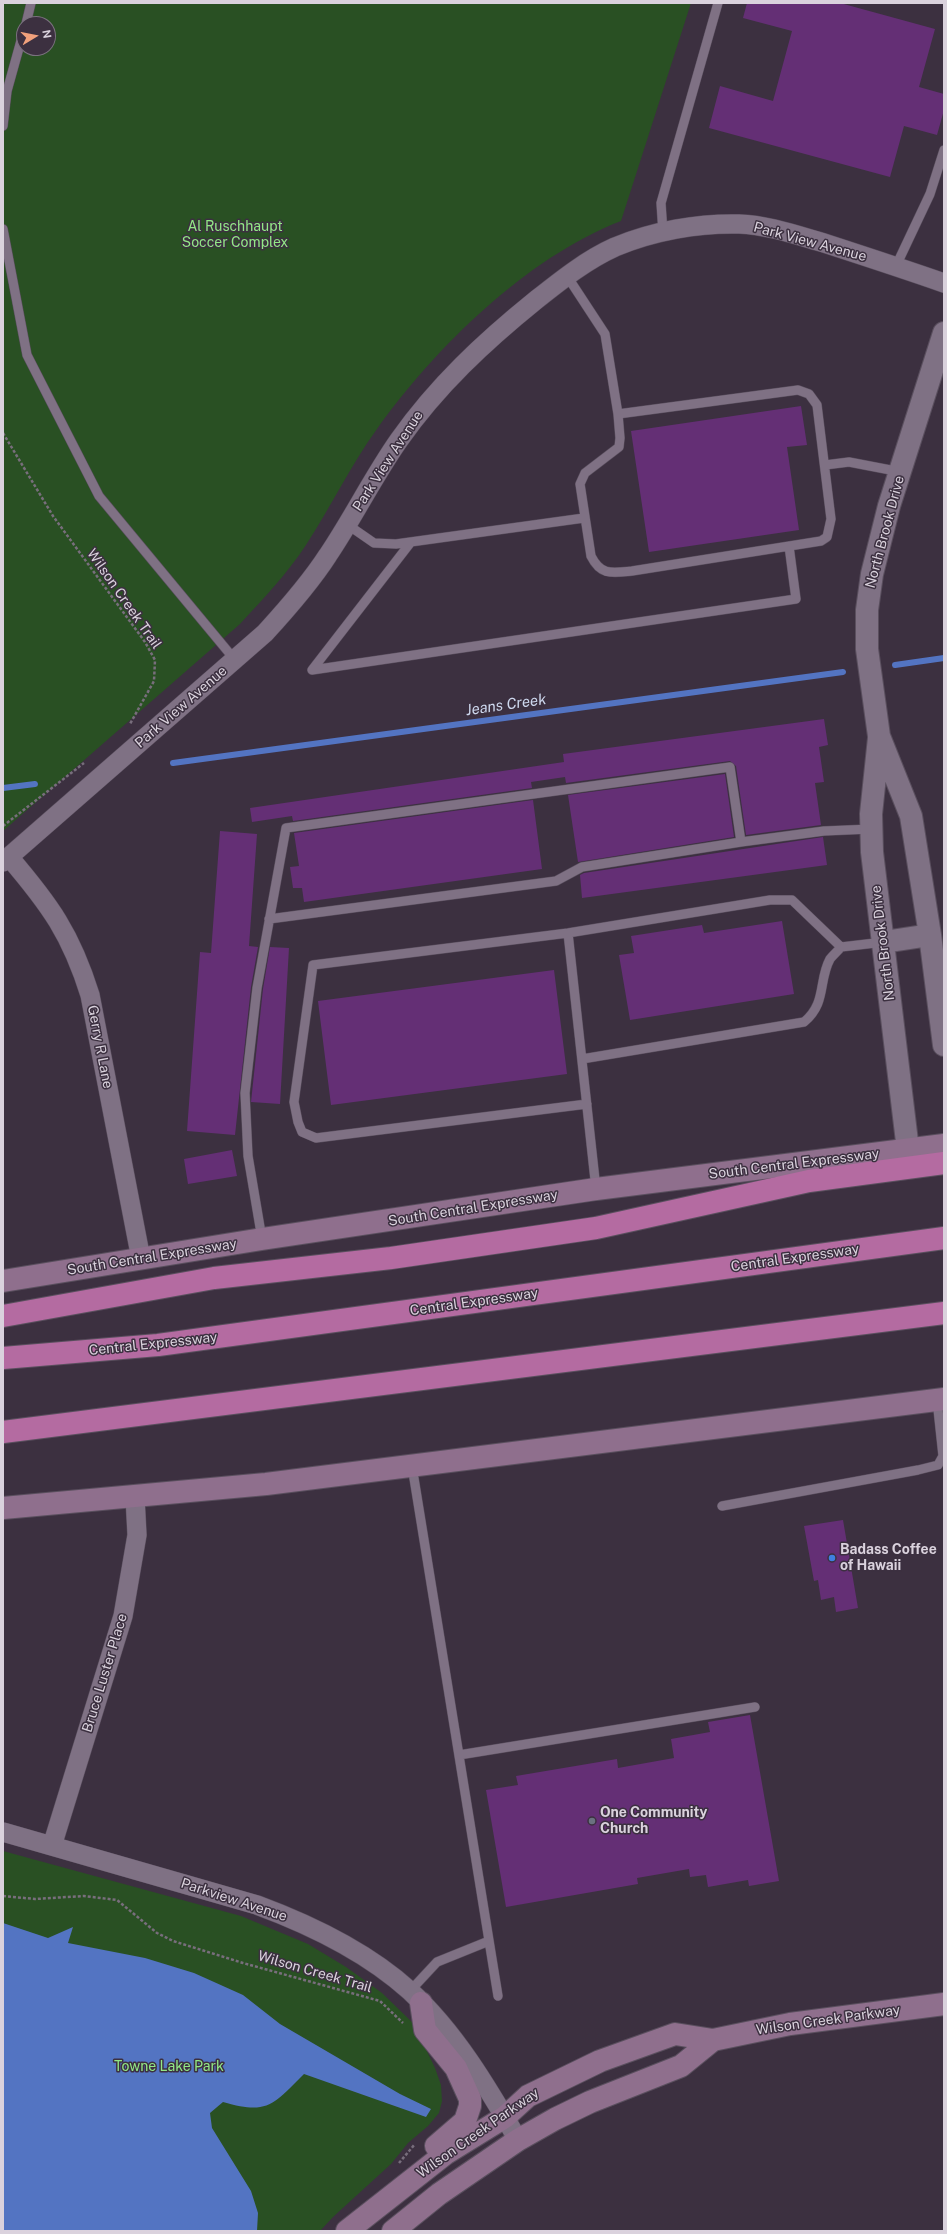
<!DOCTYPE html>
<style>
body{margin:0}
#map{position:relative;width:947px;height:2234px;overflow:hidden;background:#3c3040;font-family:"Public Sans",sans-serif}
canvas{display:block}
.frame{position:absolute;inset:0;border:4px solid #dad2dd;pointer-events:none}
.north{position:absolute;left:16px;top:16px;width:40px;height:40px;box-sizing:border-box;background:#3c3040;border:1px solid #7b717f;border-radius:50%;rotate:80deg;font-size:11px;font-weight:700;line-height:16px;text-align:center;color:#dad2dd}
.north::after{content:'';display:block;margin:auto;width:14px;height:18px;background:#f1a17c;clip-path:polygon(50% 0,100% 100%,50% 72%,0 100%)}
</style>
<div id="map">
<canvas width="947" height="2234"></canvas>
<div class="frame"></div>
<div class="north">N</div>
</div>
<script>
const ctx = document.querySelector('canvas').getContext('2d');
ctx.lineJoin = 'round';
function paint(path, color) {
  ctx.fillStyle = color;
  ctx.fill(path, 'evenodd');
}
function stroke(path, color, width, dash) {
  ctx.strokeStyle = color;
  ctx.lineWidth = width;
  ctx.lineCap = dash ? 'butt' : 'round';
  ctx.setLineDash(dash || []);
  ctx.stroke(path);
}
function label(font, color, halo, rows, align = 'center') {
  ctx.font = font + ' "Public Sans",sans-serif';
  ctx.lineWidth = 3;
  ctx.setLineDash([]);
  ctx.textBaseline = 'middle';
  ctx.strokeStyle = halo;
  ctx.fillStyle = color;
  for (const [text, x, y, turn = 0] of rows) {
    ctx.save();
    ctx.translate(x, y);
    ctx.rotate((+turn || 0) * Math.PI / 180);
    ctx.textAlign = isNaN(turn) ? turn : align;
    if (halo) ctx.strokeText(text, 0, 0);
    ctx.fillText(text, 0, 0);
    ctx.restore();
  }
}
const green = new Path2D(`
 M3 3H691L621 221C526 258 436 347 377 429 350 466 331 507 306 545 287 574 263 599 240 624L3 831ZM24 24H48V48H24Z
 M3 1851 241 1916 308 1944 346 1967 382 1993 414 2024 435 2068 441 2085 442 2101 439 2113 428 2126 408 2143 391 2164 333 2217 320 2231H3Z`);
const water = new Path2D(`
 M3 1923 48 1938 73 1927 68 1943 145 1958 194 1973 243 1995 280 2024 400 2094 431 2109 426 2117 304 2074C273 2105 268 2115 223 2102L210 2113 212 2128 251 2191 258 2213 257 2231H3Z`);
const stream = new Path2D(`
 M895 665 944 658
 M173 763 843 672
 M3 788 35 784`);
const building = new Path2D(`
 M747 3H840L935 29 919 87 944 94V110L937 135 904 126 890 177 709 128 720 86 773 101 792 31 743 18Z
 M801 406 807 445 787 447 799 530 649 552 631 431Z
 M824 719 828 745 819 747 824 782 815 783 821 825 746 835 736 766 730 761 566 783 565 777 531 782 532 788 293 821 292 816 252 822 250 808 564 762 563 754Z
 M725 774 734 837 578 862 568 795Z
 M533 800 542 869 304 902 302 888H293L290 867 299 866 294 833Z
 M220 831 257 834 249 946 258 947 251 987 235 1135 187 1131 200 952 211 953Z
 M823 837 827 865 582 898 580 875 584 873Z
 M782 921 794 994 630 1020 619 955 634 953 631 936 702 925 704 933Z
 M270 947 289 948 280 1104 251 1102 263 989Z
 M554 970 567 1074 331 1105 318 1001Z
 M232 1150 237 1176 188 1184 184 1159Z
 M843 1520 858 1608 836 1612 834 1597 821 1600 818 1580 814 1581 804 1526Z
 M750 1715 779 1881 749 1886 748 1880 708 1887 706 1875 690 1877 689 1869 637 1878 638 1884 506 1907 486 1790 518 1785 516 1776 617 1759 618 1768 674 1758 671 1739 710 1732 708 1722Z`);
const path = new Path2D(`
 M3 433 53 516 145 642 155 660 154 681 130 724
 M3 826 84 763
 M3 1896 35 1899 84 1896 117 1900 157 1933 173 1941 243 1963 380 2001 403 2023
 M399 2163 415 2144`);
const service = new Path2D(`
 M26 24 31 3
 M3 126 7 91 24 30
 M3 229 27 355 99 496 235 660
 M663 233 661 203 718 3
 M896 266 930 194 944 150
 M567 276 605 334 618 414 798 390 809 394 817 405 831 519 827 537 821 541 632 571C612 573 601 576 591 556L580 484 585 473 619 447 620 438 618 414
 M825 465 849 462 901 472
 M348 525 374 543 396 544 584 518
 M411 542 312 670 796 599 789 546
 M269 919 556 881 582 867 741 842
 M568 933 596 1189
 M582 1059 804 1022C827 1003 818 981 830 959 833 955 838 951 841 947L884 942
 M587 1104 316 1138 302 1132 298 1122 294 1102 313 965 568 933 770 900H792L841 947
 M262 1239 248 1156 245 1093 257 988 286 828 730 767 741 842 824 831 871 829
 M412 1466 498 1996
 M722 1506 918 1470 938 1465 943 1456 937 1400
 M459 1755 755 1707
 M410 1991 437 1962 489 1941`);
const minor = new Path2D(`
 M9 857C50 905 71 934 90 995L141 1259
 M3 862 265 633C287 609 310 583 328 555 353 518 373 477 399 440 437 386 484 342 536 300 560 281 586 260 615 247 653 231 698 223 739 224 768 225 796 235 824 243 864 256 904 269 944 283
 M3 1832 257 1905C311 1925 367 1952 410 1991 455 2032 488 2088 518 2140
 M52 1846 123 1616 137 1535 135 1497`);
const tertiary = new Path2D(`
 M944 333 889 506 872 574 867 610V649L879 736 911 816 930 935 944 1045
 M879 738 871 814 872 852 908 1150
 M884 942 930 935`);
const secondary = new Path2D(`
 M3 1281 262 1239 596 1189 944 1145
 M3 1508 266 1484 944 1399
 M421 2003 425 2030 456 2068 470 2099V2106L465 2121 436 2146
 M347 2231 445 2154 505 2117 528 2096 600 2061 675 2034 713 2040 790 2024 944 2004
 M393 2231 439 2194 518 2140 555 2119 590 2102 681 2066 713 2040`);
const motorway = new Path2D(`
 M3 1316 214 1278 391 1258 596 1228 809 1181 944 1163
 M3 1358 158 1345 944 1238
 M3 1432 944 1313`);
const markers = [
 [832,1558,4,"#3f7fe0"],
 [592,1821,4,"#6b7280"]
];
const parkNames = [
 ["Al Ruschhaupt",235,227],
 ["Soccer Complex",235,243],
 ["Towne Lake Park",169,2067]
];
const streetNames = [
 ["Park View Avenue",810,242,15],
 ["Park View Avenue",388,461,-57],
 ["North Brook Drive",885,532,-75],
 ["Wilson Creek Trail",124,599,55],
 ["Park View Avenue",181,707,-41],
 ["North Brook Drive",883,943,-97],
 ["Gerry R Lane",100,1047,79],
 ["South Central Expressway",794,1164,-7],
 ["South Central Expressway",473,1208,-9],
 ["South Central Expressway",152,1257,-9],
 ["Central Expressway",795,1258,-8],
 ["Central Expressway",474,1302,-8],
 ["Central Expressway",153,1344,-6],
 ["Bruce Luster Place",105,1673,-73],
 ["Parkview Avenue",234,1900,18],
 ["Wilson Creek Trail",315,1972,16],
 ["Wilson Creek Parkway",828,2020,-8],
 ["Wilson Creek Parkway",478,2133,-35]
];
const poiNames = [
 ["Badass Coffee",840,1550],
 ["of Hawaii",840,1566],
 ["One Community",600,1813],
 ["Church",600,1829]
];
const waterNames = [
 ["Jeans Creek",506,705,-8]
];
paint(green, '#295023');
paint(water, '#5374c2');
stroke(stream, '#5374c2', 6);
paint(building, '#642f75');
stroke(service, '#5a4f5e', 10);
stroke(minor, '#5a4f5e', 20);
stroke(tertiary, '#5a4f5e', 24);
stroke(secondary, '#5a4f5e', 24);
stroke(motorway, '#5a4f5e', 24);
stroke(path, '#786e7c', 2.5, [3, 2]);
stroke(service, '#7f7184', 9);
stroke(minor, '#7f7184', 19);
stroke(tertiary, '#7f7184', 22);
stroke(secondary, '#8f6f8d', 22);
stroke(motorway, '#b46ba1', 22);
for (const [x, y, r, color] of markers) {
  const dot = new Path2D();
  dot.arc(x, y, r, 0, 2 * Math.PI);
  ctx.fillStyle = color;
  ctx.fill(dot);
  stroke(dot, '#3c3040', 1.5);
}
label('14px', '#92e886', '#3c3040', parkNames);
label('14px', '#dad2dd', '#3c3040', streetNames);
label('bold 14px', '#dad2dd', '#3c3040', poiNames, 'left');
label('italic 15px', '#cdd7ed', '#3c3040', waterNames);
</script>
